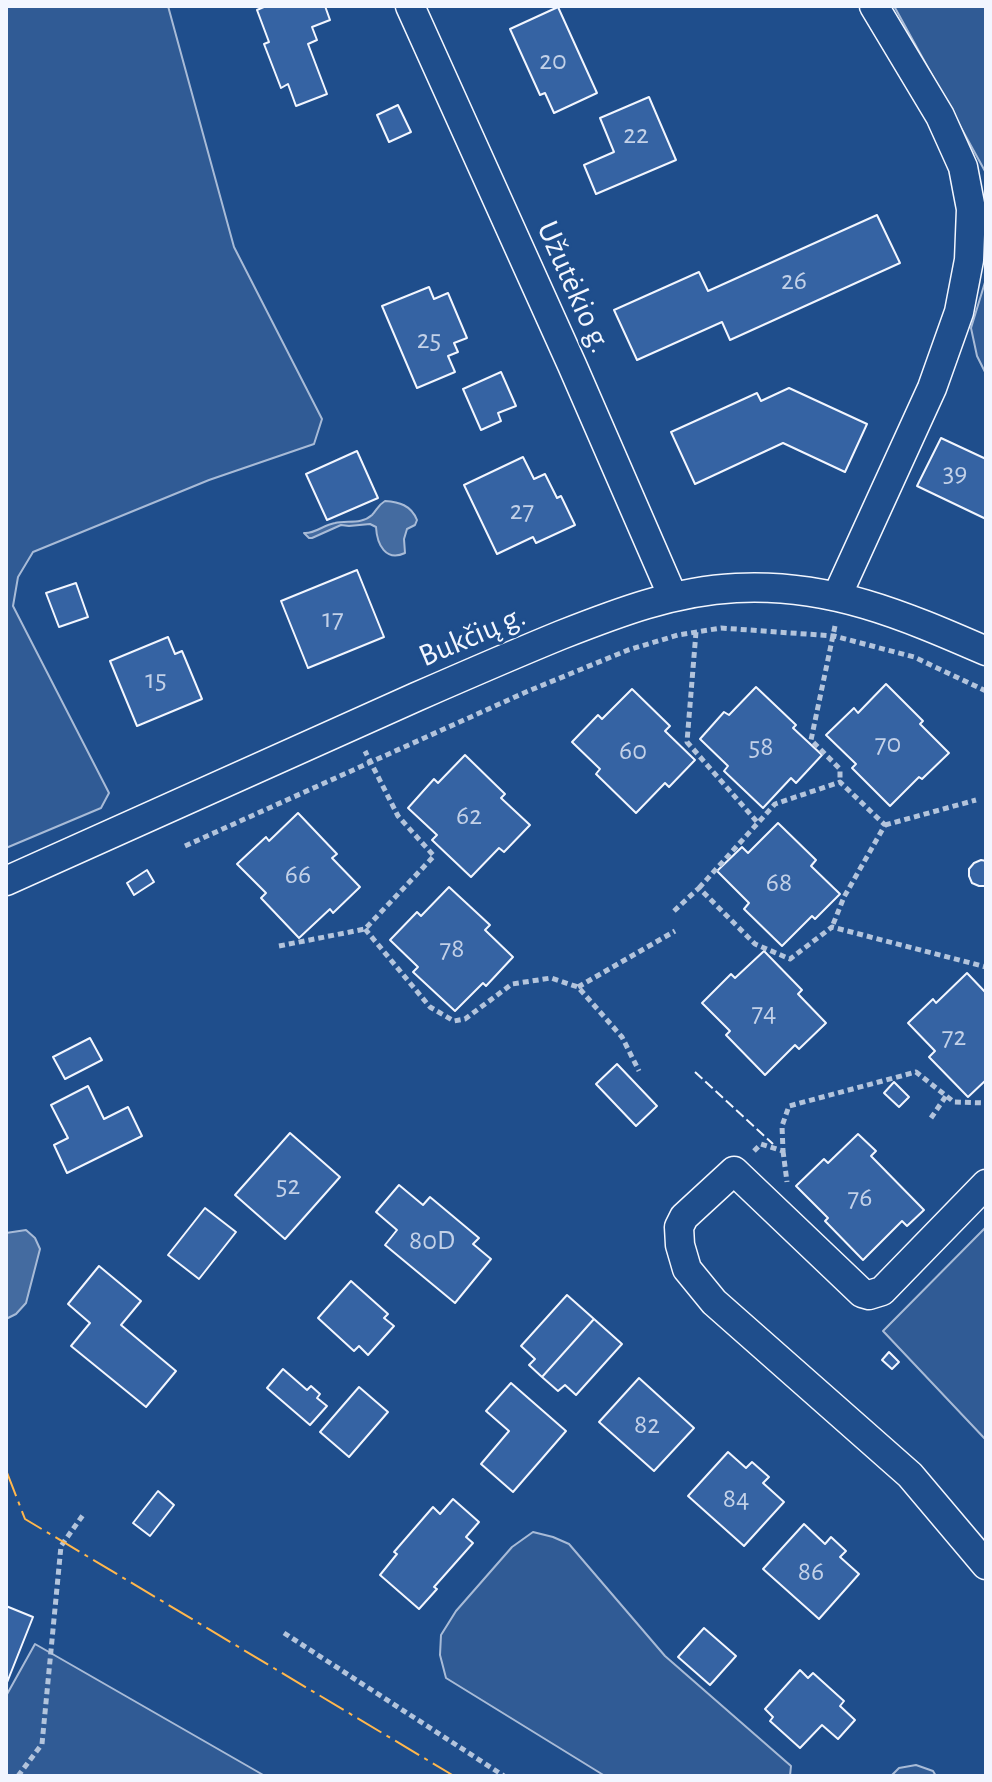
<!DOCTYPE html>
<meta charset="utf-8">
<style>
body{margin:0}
#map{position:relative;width:992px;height:1782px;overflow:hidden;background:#1f4e8c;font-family:"Alegreya Sans",sans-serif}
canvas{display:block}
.frame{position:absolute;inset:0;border:8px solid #f2f6ff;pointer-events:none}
</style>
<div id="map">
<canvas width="992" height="1782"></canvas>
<div class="frame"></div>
</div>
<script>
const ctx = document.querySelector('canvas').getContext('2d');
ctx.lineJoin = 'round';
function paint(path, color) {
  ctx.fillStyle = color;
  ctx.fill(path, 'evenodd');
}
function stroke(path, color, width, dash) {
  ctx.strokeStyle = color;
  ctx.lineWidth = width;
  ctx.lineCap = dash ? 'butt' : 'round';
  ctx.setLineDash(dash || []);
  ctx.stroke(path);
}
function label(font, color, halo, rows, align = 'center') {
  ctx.font = font + ' "Alegreya Sans",sans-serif';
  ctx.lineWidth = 6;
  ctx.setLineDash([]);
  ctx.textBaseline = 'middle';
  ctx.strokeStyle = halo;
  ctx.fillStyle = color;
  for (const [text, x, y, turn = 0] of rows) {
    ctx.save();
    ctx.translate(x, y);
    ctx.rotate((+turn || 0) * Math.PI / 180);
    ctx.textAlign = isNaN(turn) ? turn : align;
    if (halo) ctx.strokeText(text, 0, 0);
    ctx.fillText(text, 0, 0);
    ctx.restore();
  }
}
const green = new Path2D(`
 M6 6H168L234 247 322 419 314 444 209 480 33 552 18 577 13 606 109 793 101 808 6 848Z
 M894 6H986V173Z
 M986 279V374L977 356 971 328Z
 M986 1227V1440L883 1331Z
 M533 1532 553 1537 569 1544 665 1656 791 1766 790 1776H605L446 1678 440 1655 441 1635 456 1611 512 1547Z
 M35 1644 265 1776H6V1696Z
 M916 1765 933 1771 936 1776H891L899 1768Z`);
const water = new Path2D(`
 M385 501C399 502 411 505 417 520L415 525 407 529 404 539 405 553C386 562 377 545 376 527L370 524 349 526 341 525 312 538H309L304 533C315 534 323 525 335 523 347 520 361 525 372 515 377 510 378 505 385 501Z
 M26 1230 35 1238 40 1249 26 1303 16 1314 6 1319V1233Z`);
const building = new Path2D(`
 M266 6H325L330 20 312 27 317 40 308 44 327 94 296 106 288 84 281 88 264 44 269 42 257 10Z
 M558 7 597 93 554 113 545 93 540 95 510 29Z
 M649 97 676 160 596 194 584 165 614 152 600 118Z
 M398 105 411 132 389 142 377 115Z
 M877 215 900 263 730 340 722 322 637 360 614 310 699 272 708 291Z
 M429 287 434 299 448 293 467 338 454 343 458 352 448 356 455 372 417 388 382 306Z
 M501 372 516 406 498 413 501 421 481 430 463 389Z
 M789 388 867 424 845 472 783 443 695 484 671 432 757 393 761 401Z
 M941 438 986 459V519L917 486Z
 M357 451 378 498 327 520 306 474Z
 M523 457 534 479 545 474 557 498 561 496 575 525 536 543 533 537 497 554 464 485Z
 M357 570 384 637 308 668 281 601Z
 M76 583 88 617 59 627 46 593Z
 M168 637 175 654 182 651 202 699 137 726 110 661Z
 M886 684 923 721 920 724 949 753 922 779 919 777 890 806 852 768 856 764 826 735 854 708 858 713Z
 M756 687 796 725 793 728 822 755 796 783 791 778 763 808 724 771 728 766 700 739 724 712 729 715Z
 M632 689 670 726 665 731 695 760 669 787 665 783 636 813 596 774 600 769 572 742 598 715 602 719Z
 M465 755 505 794 501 798 530 825 504 852 499 848 471 877 432 840 437 835 408 808 434 779 438 783Z
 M298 813 337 854 332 858 360 887 333 913 330 909 299 938 261 898 266 893 237 864 266 837 269 841Z
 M778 823 816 860 811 866 840 894 815 919 812 916 782 946 744 909 749 903 717 871 742 847 748 853Z
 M981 860 986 861V886H979L972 883 969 876V869L974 863Z
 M147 870 154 882 134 895 127 883Z
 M449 887 490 925 485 930 513 957 486 986 483 983 455 1011 413 972 418 967 390 940 417 912 421 916Z
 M764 951 802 990 798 994 826 1023 799 1049 795 1045 765 1075 726 1035 730 1031 702 1003 731 974 735 978Z
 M967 973 986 993V1080L968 1097 929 1057 935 1051 908 1023 933 999 936 1003Z
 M90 1038 102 1060 65 1079 53 1057Z
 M617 1064 657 1106 636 1126 596 1084Z
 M894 1082 909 1097 899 1107 884 1093Z
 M88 1086 104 1119 128 1107 142 1136 67 1173 54 1145 68 1138 51 1105Z
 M290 1133 340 1177 285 1239 235 1195Z
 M858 1134 876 1151 871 1156 924 1210 907 1226 902 1221 863 1260 825 1221 828 1218 796 1186 824 1159 828 1163Z
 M399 1185 423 1205 430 1197 479 1238 473 1244 491 1259 455 1303 385 1245 397 1230 376 1212Z
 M205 1208 236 1232 199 1279 168 1255Z
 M99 1266 141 1301 121 1325 176 1371 146 1407 71 1346 90 1323 68 1304Z
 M351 1281 388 1314 384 1318 394 1326 368 1355 359 1346 354 1351 318 1318Z
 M567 1295 594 1319 542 1377 529 1365 535 1359 521 1346Z
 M594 1319 622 1344 576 1395 565 1385 558 1391 542 1377Z
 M889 1352 899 1362 892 1369 882 1360Z
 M283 1369 307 1390 311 1386 320 1394 317 1398 327 1406 310 1425 267 1388Z
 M639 1378 694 1428 654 1471 599 1422Z
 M511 1383 566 1431 513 1492 481 1464 509 1431 486 1411Z
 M359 1387 388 1412 349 1457 320 1432Z
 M728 1452 746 1468 752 1462 769 1477 763 1483 784 1502 744 1546 688 1496Z
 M158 1491 174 1505 150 1536 133 1523Z
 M453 1499 479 1522 466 1537 473 1543 434 1587 437 1589 419 1609 380 1575 397 1554 394 1552 433 1507 440 1514Z
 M804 1524 825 1544 831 1537 846 1551 840 1557 859 1574 819 1619 763 1569Z
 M6 1606 33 1617 6 1685Z
 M704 1628 736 1656 710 1685 678 1657Z
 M800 1670 808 1678 813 1673 844 1701 840 1706 855 1720 838 1739 822 1725 800 1748 770 1721 773 1717 765 1709Z`);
const path = new Path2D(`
 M835 626 811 740 840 769V782
 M696 632 687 742 758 823
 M885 825 976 800
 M185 846 526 692 628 650 678 635 721 628 834 636 914 657 986 691
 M699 888 775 804 840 782 885 825 844 897 832 927
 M674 911 699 888 755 944 790 959 832 927 986 967
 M365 929 430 1007 454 1021 465 1019 512 984 551 978 578 987 622 1037 639 1071
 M279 946 365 929 434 856 398 816 365 751
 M578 987 675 931
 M931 1118 946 1096
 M754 1151 761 1144 783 1151 782 1126 789 1106 916 1072 954 1102 986 1103
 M783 1151 787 1182
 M284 1633 504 1776
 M18 1776 42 1744 61 1546 83 1515`);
const minor = new Path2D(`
 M410 6 572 365 673 597
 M837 596 932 388 959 312 969 260 971 209 963 167 940 116 874 6
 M6 881C142 819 279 758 416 697 464 676 512 655 561 635 617 613 674 591 736 588 829 583 903 615 986 651
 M986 1184 882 1291 869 1295 862 1293 734 1171 684 1217 679 1227 680 1245 687 1269 714 1302 910 1475 986 1565`);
const fence = new Path2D(`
 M695 1072 773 1144`);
const power = new Path2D(`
 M6 1470 25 1519 454 1776`);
const numberNames = [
 ["20",553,61],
 ["22",636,135],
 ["26",794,281],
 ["25",429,340],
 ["39",955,473],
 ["27",522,511],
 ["17",333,619],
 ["15",156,680],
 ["70",888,744],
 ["58",761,747],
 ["60",633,751],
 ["62",469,816],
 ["66",298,875],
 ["68",779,883],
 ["78",452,949],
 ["74",764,1013],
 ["72",954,1037],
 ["52",288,1186],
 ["76",860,1198],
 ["80D",432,1241],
 ["82",647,1425],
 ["84",736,1499],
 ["86",811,1572]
];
const streetNames = [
 ["Užutėkio g.",574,287,66],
 ["Bukčių g.",472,636,-23]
];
paint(green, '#305b95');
stroke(green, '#a8bbd7', 2);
paint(water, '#446ba0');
stroke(water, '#a8bbd7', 2);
paint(building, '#3563a3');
stroke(building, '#f2f6ff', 2);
stroke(minor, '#f2f6ff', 31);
stroke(path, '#b3c4dc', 5, [6, 4]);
stroke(minor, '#1f4e8c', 28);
stroke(fence, '#f2f6ff', 2, [10, 4]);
stroke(power, '#ffb74d', 2, [28, 6, 4, 6]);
label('28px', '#c3d1e8', null, numberNames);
label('32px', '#f2f6ff', '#1f4e8c', streetNames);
</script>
